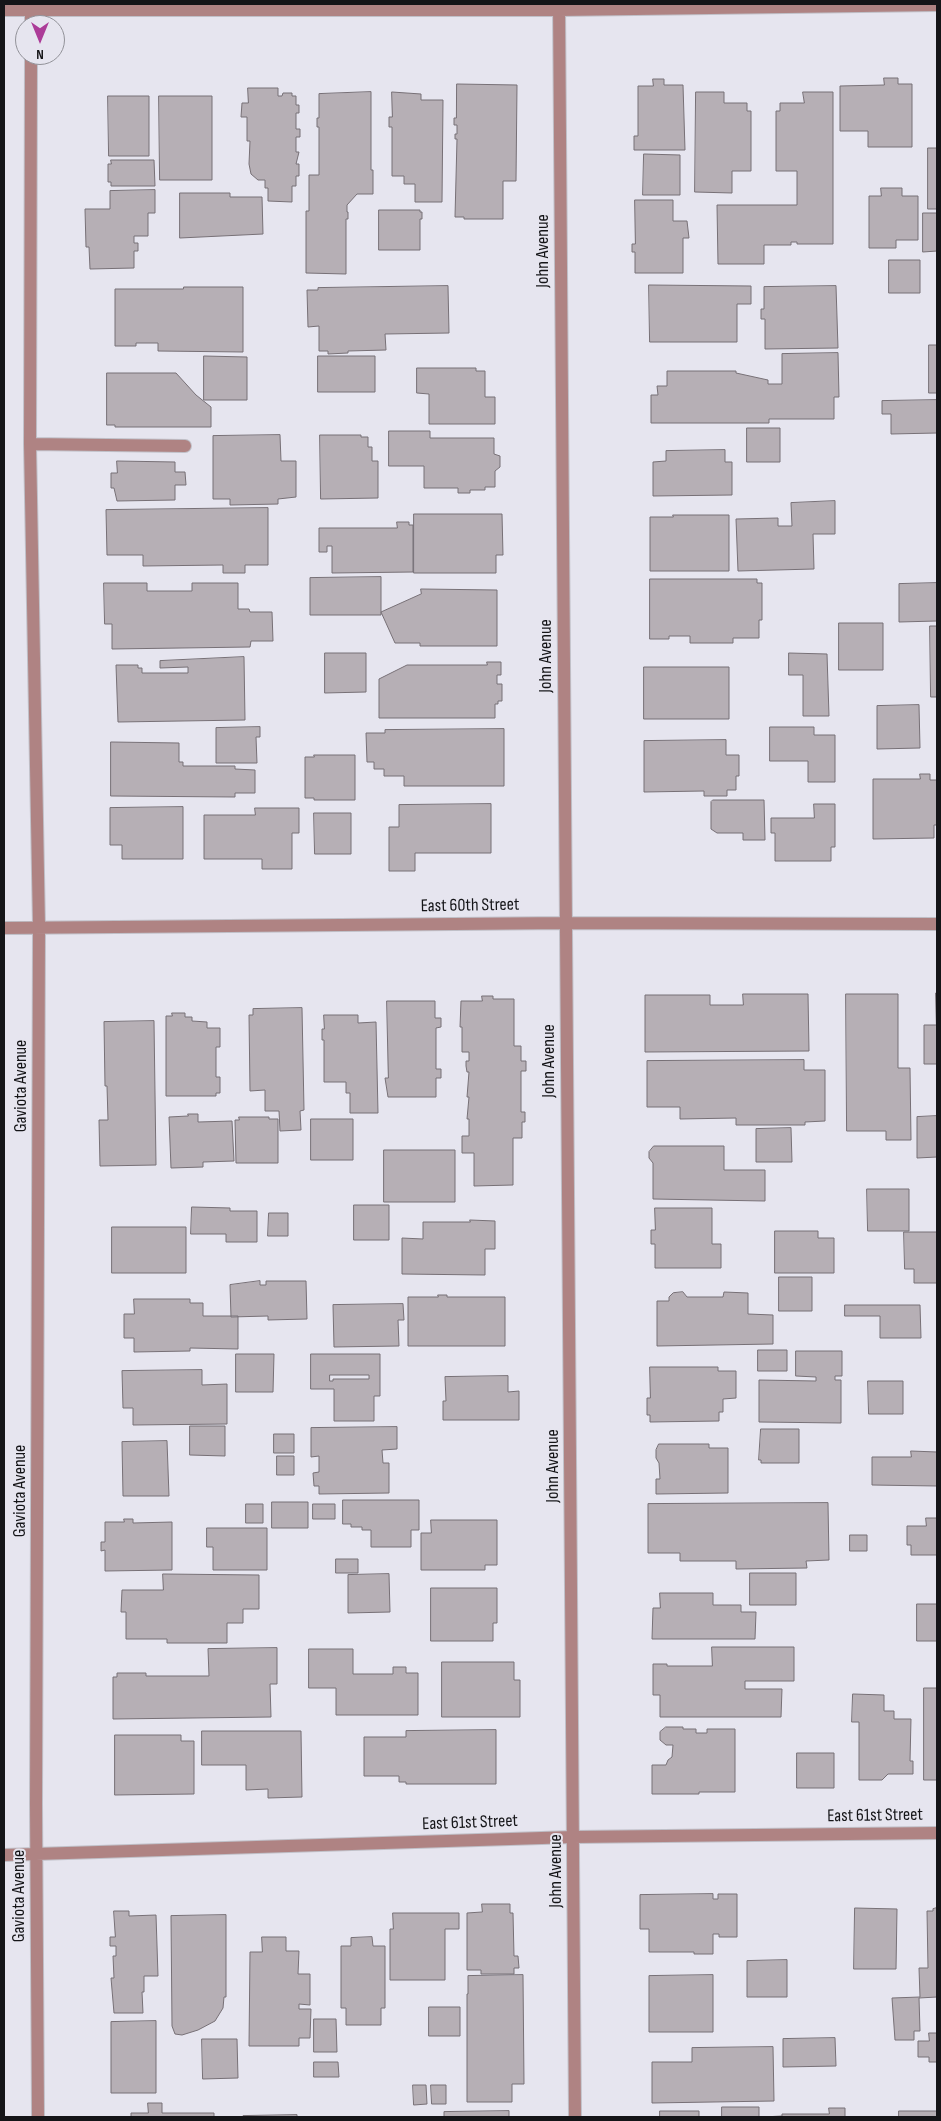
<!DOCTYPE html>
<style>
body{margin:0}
#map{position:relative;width:941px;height:2121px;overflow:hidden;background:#e6e5ef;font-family:"Sofia Sans Condensed",sans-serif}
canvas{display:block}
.frame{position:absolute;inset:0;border:5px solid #151518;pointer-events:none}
.north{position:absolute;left:15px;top:15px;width:50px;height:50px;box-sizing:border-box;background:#e6e5ef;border:1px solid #929299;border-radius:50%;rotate:180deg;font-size:14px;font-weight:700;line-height:20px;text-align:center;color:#151518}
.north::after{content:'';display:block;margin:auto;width:18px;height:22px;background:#ac3c98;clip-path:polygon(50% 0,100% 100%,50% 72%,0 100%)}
</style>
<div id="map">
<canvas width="941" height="2121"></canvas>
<div class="frame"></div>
<div class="north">N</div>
</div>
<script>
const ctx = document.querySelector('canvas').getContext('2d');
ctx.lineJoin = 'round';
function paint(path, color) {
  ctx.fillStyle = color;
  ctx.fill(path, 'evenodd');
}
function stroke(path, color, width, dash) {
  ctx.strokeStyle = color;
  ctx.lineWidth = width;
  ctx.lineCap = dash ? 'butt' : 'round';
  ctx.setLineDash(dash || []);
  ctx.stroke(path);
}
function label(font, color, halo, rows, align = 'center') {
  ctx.font = font + ' "Sofia Sans Condensed",sans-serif';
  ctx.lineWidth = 4;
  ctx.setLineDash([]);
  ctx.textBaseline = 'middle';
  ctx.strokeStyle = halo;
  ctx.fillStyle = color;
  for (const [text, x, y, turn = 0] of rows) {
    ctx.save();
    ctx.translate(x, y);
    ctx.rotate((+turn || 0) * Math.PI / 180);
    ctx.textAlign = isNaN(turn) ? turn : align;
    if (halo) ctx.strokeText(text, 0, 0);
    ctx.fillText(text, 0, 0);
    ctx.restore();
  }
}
const building = new Path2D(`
 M884 78H898V84H912V147H868V131H840V86L884 85Z
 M653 79H664V85H683L685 150H634V136H638V86H653Z
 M457 84 517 85 516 181H503V219H464V217H455L457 139H455V134H457V125H454V118H456Z
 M248 88H278V96H282L283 93H292V96H296V105H299V113H296V129H300V137H296V152H299L296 164H299V176H296V186H292V202L268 201V188H265V180H258L251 174 249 164 250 141H247V117H241L242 103H248Z
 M371 92V170H373V194H357L347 205V212H348V219H346V274L306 273V211H309V175H319V127H317V118H319V94Z
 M392 92 421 94V100H443L442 202H415V184H404V176H392V127H389V117H392Z
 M696 92H724V103H747V111H751V171H732V193L695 192Z
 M803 92H833V244H797V242H791V245H764V264H718L717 205H797V171H776V111H780V103H804Z
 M108 96H149V156H109Z
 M159 96H212V180H160Z
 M928 148H937V209H928Z
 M644 154 680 155V195H643Z
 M111 160H154L155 186H111V182H108V164H111Z
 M881 188H902V196H918V240H896V248H869V196H881Z
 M155 190V213H148V236H134V243H138V251H134V268L90 269 89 247H86L85 209H110V191Z
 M180 193H230V197H262L263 234 180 238Z
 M635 200H673V221H687L689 238H683V273H635V252H632V244H635Z
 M379 210H420V212H422V219H420V250H379Z
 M923 213H937V251L923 252Z
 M889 260H920V293H889Z
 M649 285 751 286V304H737V342H650Z
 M448 286 449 333 385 334 386 350 348 351V353L328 354V351H319V326L308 327 307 290H318V288Z
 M836 286 838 348 765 349V319H761V309H764V287Z
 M184 287H243V352L158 351V343H136V346H115V289H183Z
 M929 345H937V393H929Z
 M838 353 839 397H834V419H769V423H651V395H658L657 386H667V371H736V373L768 380V384H782V354Z
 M204 356 247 357V400H204Z
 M318 356H375V392H318Z
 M417 368H476V371H485V397H495V424H429V394L417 393Z
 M107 373H176L196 395 211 407V427H115V425H107Z
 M937 400V433L891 434V414H882V401Z
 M747 428H780V462H747Z
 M389 431H430V438H494V454L500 456V467L495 471V487H485V490H470V493H458V488H424V466H389Z
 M280 435 281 461H296V497L278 499V504L230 505V499H213V436Z
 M320 435H361V437H368V447H372V461H378V498L321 499Z
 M725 450V462H732V495L653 496V462L666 461V451Z
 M117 461 175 462V472H185L186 485H175V500L117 501 114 488H111V473H117Z
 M835 501V534H813L814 569 738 571 736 519 778 518V526H792L791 503Z
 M268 508V565H245V573H223V565L143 566V555H107L106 510Z
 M414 514H502L503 555H496V573H414Z
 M673 515H729V571H650V517H673Z
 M397 522H409V525H413V572L332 573V546H327V552H319V528H397Z
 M381 577V615H310V578Z
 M650 579H757V583H762V620H759V638H733V643H690V636H669V639H650Z
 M104 583H147V591H192V583H238V609H249L250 612H272L273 641H251L250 647 112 649V624H105Z
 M937 583V621L899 622V584Z
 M421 589 497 590V646H420V643H395L381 612 421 594Z
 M839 623H883V670H839Z
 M930 626H937V697H931Z
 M325 653H366V692L325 693Z
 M789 653 827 654 829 716H803V675H789Z
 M244 657 245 720 118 722 116 665H138V668H142V673H188V667L160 668V661Z
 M487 662H501V675H497V684H502V701H498V704H495V718H379V679L407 665H487Z
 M644 667H729V719H644Z
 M919 705 920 748 877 749V706Z
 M260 727V737H256L257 763H216V728Z
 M770 727H814V735H835V782H808V761H770Z
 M504 729V786H404V776H384V769H374V762H367L366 733H385V730Z
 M726 740V755H739V776H736V790H727V796H704V791L644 792V741Z
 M111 742 179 743V762H183V766H235V769L255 770V793H235V797L111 796Z
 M314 755H355V800H314V798H305V757H314Z
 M920 774H930V780H937V825H934V838L873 839V779H920Z
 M713 800H764L765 840H743V833H717L711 829V802Z
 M491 804V853H415V871H389V827H399V805Z
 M814 804H835V847H831V861H775V833H771V818H814Z
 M183 807V859H122V845H110V808Z
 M255 808H299V833H292V869H262V859H204V815H255Z
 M314 813H351V854H315Z
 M936 993H937V1064H924V1025H936Z
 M743 994H808L809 1051 645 1052V995H710V1005H743Z
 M846 994H898V1068H910L911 1140H886V1131H847Z
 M482 996H493V999H514V1046H521V1061H526V1071H521V1112H525V1122H522V1138H513V1185L474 1186V1153H462V1136H469V1119H467L469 1097H467L469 1072H467L466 1066V1061H469V1052H462V1027H460L461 1001H482Z
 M387 1001H435V1018H441V1027L436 1028V1069H441V1078H436V1097H388L385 1078H388Z
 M302 1008 304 1110 300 1111 301 1130 280 1131 279 1111H265V1090L250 1091 249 1015H253V1009Z
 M172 1013H185V1017H192V1021L207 1022V1028H220V1047H216V1077H220V1093H216V1096H166V1016H172Z
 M324 1015H358V1023L376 1022 378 1113H350V1093H346V1082H324V1040H322V1029H324Z
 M154 1021 156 1165 100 1166 99 1120H108L107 1086H105L104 1022Z
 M804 1060V1070H825V1121L805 1122V1125H736V1118L680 1119V1107H647V1061Z
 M188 1114H198V1122L232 1121 234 1161 203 1162V1167L171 1168 169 1117 188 1116Z
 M937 1116V1157L917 1158V1117Z
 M239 1117H269V1119H278V1163H236L235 1120H239Z
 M311 1119H353V1160H311Z
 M791 1128 792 1162H756V1129Z
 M654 1146H724V1170H765V1201L653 1199V1163L649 1158V1152Z
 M384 1150H455V1202H384Z
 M867 1189H909V1231H868Z
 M354 1205H389V1240H354Z
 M192 1207 230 1208V1211H257V1242H226V1234H191Z
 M655 1208H712V1244H721V1268H655V1244H651V1230H655Z
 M269 1213H288V1236H268Z
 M470 1220 495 1221V1249H485V1275L402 1274V1238L423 1239V1222H470Z
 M112 1227H186V1273H112Z
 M775 1231H818V1238H834V1273H775Z
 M904 1232H937V1283H914V1269H905Z
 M779 1277H812V1311H779Z
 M260 1281V1285H266V1281H306L307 1319 268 1320V1316L231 1317 230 1285Z
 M683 1292 687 1297H723L724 1292 748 1293V1314L773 1315V1344L657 1346V1301H669V1297L673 1293Z
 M438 1295H447V1297H505V1346H408V1297H438Z
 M134 1299H190V1303H203V1316H238V1349L190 1348V1351L134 1352V1338H124V1314H134Z
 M403 1304 404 1320H398L399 1346 334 1347 333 1305Z
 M845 1305H920L921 1338H880V1316H845Z
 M758 1350H787V1371H758Z
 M796 1351H842V1376H835V1380H841V1423L759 1422V1380L816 1381V1377L796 1376Z
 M236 1354H274L273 1392H236Z
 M311 1354H380V1396H374V1421H334V1389H311ZM330 1375H369V1379H333V1381H330Z
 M650 1367H718V1371H736V1398L723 1399V1412H719V1421L650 1422V1415H647V1398H650Z
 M202 1370V1385L227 1384V1424L133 1425V1408H123L122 1371Z
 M508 1376V1392L519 1391V1420H443V1401H446L445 1377Z
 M868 1381H903V1414H869Z
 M190 1426H225V1456L190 1455Z
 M397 1427V1449L382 1450 383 1463H389V1493L319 1494V1486H314L313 1473 319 1472V1456L311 1457V1428Z
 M761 1429H799V1463H761V1460H759Z
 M274 1434H294V1453H274Z
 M167 1441 169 1496H123L122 1442Z
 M659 1444H709V1448H728V1493L656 1494V1479H660L659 1463 656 1458V1450Z
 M911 1451 937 1452V1486L872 1485V1457H911Z
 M277 1456H294V1475H277Z
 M343 1500H419V1530H411V1547H371V1530H362V1527H351V1524H343Z
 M272 1502H308V1528H272Z
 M828 1503 829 1560 806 1561 807 1568 736 1569V1561H680V1553H648V1504Z
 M246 1504H263V1523H246Z
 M313 1504H335V1519H313Z
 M926 1518H937V1555H911V1545H907V1526H926Z
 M124 1519H133V1523L172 1522V1570L105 1571V1550L101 1551V1542H105V1522H124Z
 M431 1520H497V1565H485V1570H421V1533H431Z
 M207 1528H267V1570H213V1547H207Z
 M850 1535H867V1551H850Z
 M336 1559H358V1573H336Z
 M750 1573H796V1605H750Z
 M163 1574 259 1575V1609H243V1623H227V1643H167V1639H126V1612H121L122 1590H163Z
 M389 1574 390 1612 348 1613V1575Z
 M431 1588H497V1623H493V1641H431Z
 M660 1593H713V1605H741V1612H756L755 1639H652L653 1608H660Z
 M917 1604H937V1641H917Z
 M712 1647H794V1681H745V1689H782L781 1717H660V1695H653V1664H667V1666H712Z
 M277 1648V1684H270L271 1717 113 1719V1677H117V1673H146V1676H209L208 1649Z
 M309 1649H353V1674H393V1667H406V1673H418V1715H336V1688H309Z
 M442 1662H514V1680H520V1717H442Z
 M924 1688H937V1780H924Z
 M853 1694 884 1695V1711H894V1719H911L910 1761H913V1774H888L882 1780H859V1722H852Z
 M666 1727H683V1729H696V1733H707V1729H735V1792H699V1794H652V1765H666L668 1760 672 1757 673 1745H666L660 1740V1732Z
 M496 1730V1784H406V1782H399V1776H364V1737H406V1731Z
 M202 1731H301L302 1797 268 1798V1789L246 1790V1765H202Z
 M115 1735H181V1741H194V1794L115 1795Z
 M797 1753H834V1788H797Z
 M713 1894V1899H718V1894H737V1937H719V1934H713V1954H694V1952H649V1929H640V1895Z
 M482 1904H510V1913H513L514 1956H518L519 1968H514V1974H481V1970H467V1913L482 1912Z
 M855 1908 897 1909 896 1969H854Z
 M937 1908V1997L919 1998 920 2031H914V2040H895L892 1998 920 1997 919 1968H928L927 1911H933V1909Z
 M114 1911H129V1916L156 1915 158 1976H144V1992H142L143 2013H114L111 1978H114L113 1956H116V1946H110V1937H115Z
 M393 1913H459V1929H445V1980H390V1929H393Z
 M226 1915V1997H224L223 2008 215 2021 198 2030 182 2035 175 2034 172 2026 171 1916Z
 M262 1937H286V1951H299L298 1974H310V2005L299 2004V2009H311L310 2038H299V2046H249L250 1952H262Z
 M372 1937 373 1946H385V2008H381V2025H346V2008H341V1946H351V1938Z
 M787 1960V1997H747V1961Z
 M523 1975 524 2084H512V2102H467V1994H468V1976Z
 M713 1975V2032H649V1976Z
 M429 2007H460V2036H429Z
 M314 2019H336L337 2052H314Z
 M156 2021V2093H111V2022Z
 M929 2033H937V2062H929V2057H918V2041H929Z
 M835 2038 836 2066 783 2067V2039Z
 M202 2039H237L238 2078 203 2079Z
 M773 2047 774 2101 652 2103V2062H692V2048Z
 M314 2062H338L339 2077H314Z
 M413 2085H426L427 2104 414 2105Z
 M431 2085H446V2104H432Z
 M148 2103H162V2113H214V2117H131V2113H148Z
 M722 2107H759V2117H722Z
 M829 2108H845V2117H763L782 2116V2114H829Z
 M509 2111V2117H444V2112Z
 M660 2111H699V2117H660Z
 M899 2111H937V2117H899Z
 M297 2115V2117H243V2116Z`);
const minor = new Path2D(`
 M559 4 575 2117
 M4 10H559L937 5
 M31 25V4
 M31 55 30 444 39 927 36 1803 38 2117
 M30 444 185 446
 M4 928 566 923 937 924
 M4 1855 573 1837 937 1833`);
const streetNames = [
 ["John Avenue",543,251,-90],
 ["John Avenue",546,656,-90],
 ["East 60th Street",470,906,-1],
 ["John Avenue",549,1061,-90],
 ["Gaviota Avenue",21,1086,-90],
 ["John Avenue",553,1466,-90],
 ["Gaviota Avenue",20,1491,-90],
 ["East 61st Street",875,1816,-1],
 ["East 61st Street",470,1823,-2],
 ["John Avenue",556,1871,-90],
 ["Gaviota Avenue",19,1896,-90]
];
paint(building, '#b6afb5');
stroke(building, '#777076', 1);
stroke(minor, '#c0c0c8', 14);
stroke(minor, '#af8383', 12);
label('18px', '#151518', '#e6e5ef', streetNames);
</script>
